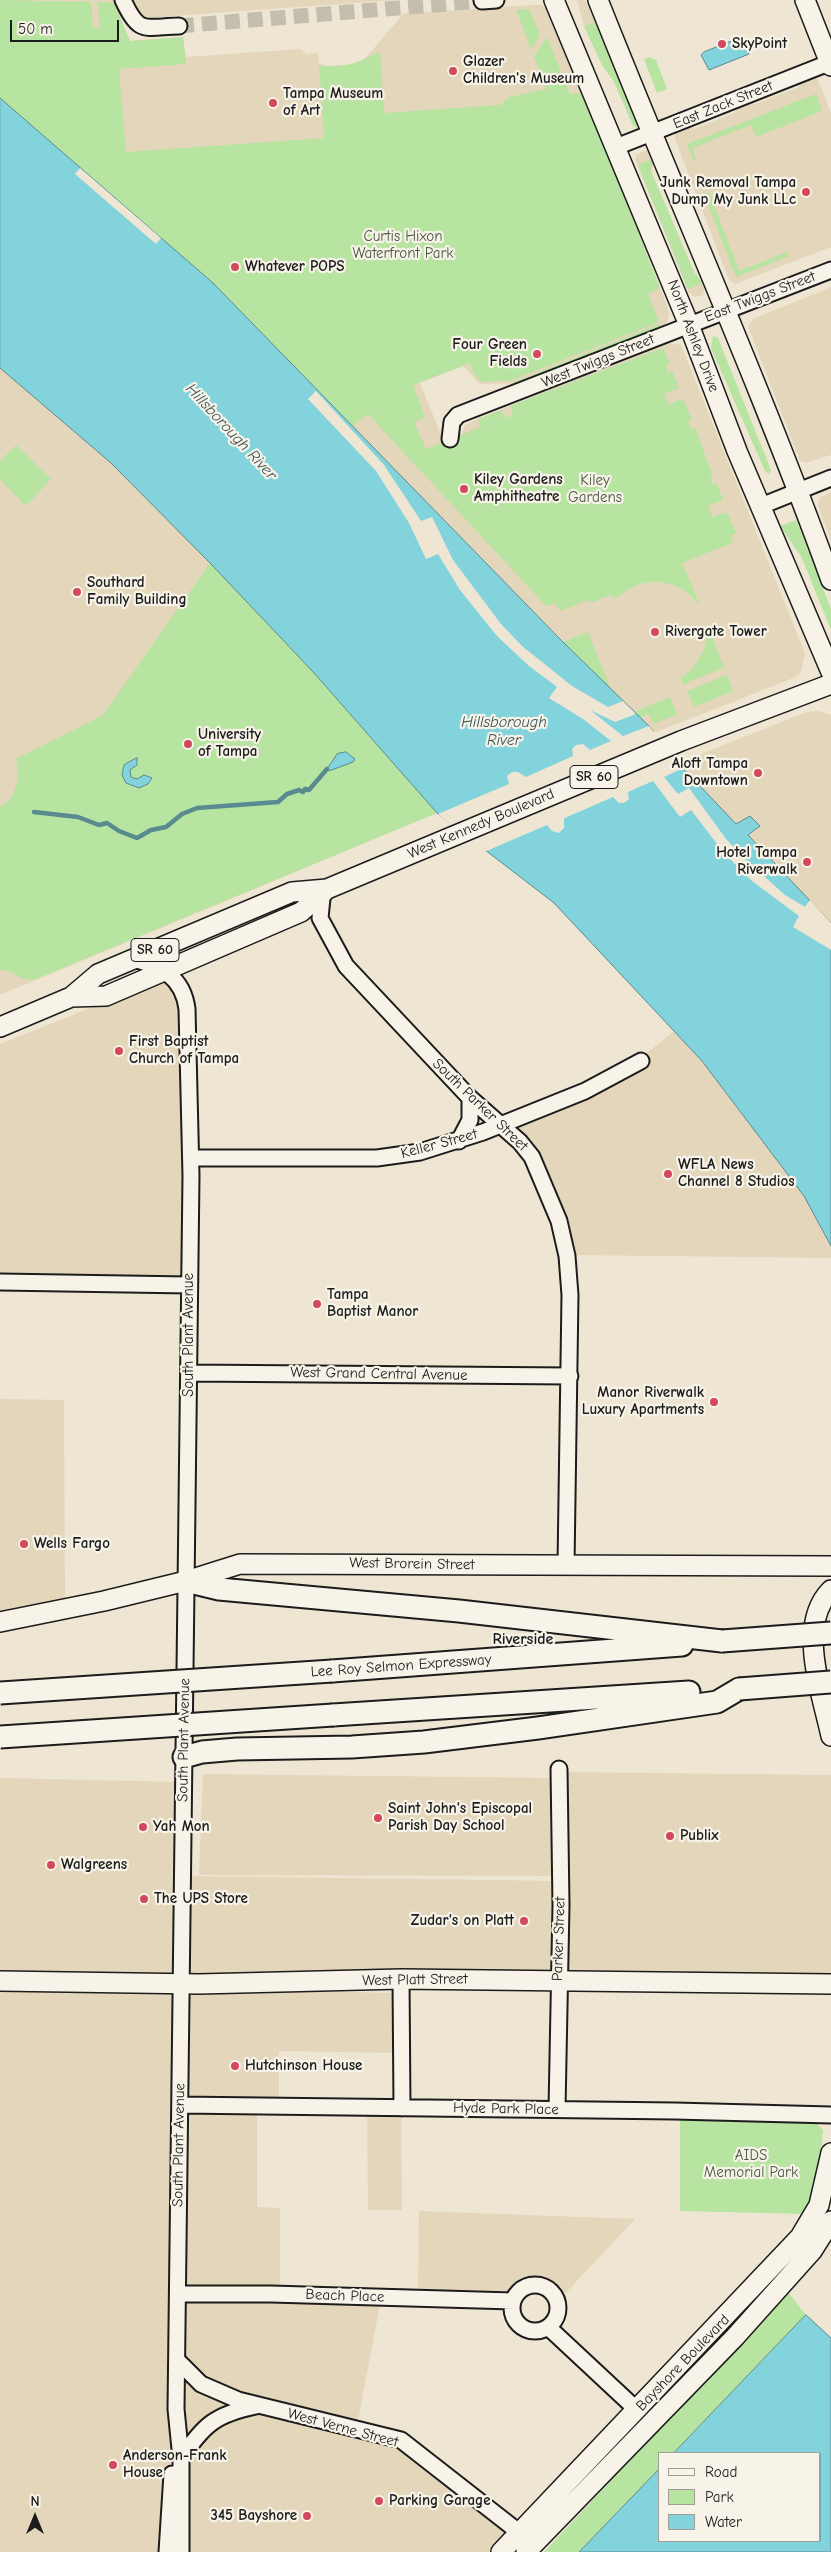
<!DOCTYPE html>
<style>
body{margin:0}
#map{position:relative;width:831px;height:2552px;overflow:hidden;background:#eee6d3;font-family:"Comic Neue",sans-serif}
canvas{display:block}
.legend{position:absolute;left:658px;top:2452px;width:162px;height:90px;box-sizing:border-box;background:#f7f3e8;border:1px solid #9f9d96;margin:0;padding:6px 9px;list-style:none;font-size:15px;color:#1c1c1c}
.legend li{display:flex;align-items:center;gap:10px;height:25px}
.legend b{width:25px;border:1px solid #9f9d96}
.north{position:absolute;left:10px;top:2492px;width:50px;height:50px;-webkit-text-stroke:4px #f7f3e8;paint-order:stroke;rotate:0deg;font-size:14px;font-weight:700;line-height:20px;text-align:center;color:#1c1c1c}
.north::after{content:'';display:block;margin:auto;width:18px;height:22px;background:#1c1c1c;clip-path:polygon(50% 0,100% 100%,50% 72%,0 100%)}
.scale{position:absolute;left:10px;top:20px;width:109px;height:22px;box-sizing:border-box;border:2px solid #1c1c1c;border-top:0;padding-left:6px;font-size:15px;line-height:18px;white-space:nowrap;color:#1c1c1c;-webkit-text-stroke:4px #f7f3e8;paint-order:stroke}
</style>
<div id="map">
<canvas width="831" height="2552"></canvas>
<ul class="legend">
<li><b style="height:6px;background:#f7f3e8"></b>Road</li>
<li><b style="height:14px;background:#b7e4a1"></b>Park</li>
<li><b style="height:14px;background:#82d3dc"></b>Water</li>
</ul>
<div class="north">N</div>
<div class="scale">50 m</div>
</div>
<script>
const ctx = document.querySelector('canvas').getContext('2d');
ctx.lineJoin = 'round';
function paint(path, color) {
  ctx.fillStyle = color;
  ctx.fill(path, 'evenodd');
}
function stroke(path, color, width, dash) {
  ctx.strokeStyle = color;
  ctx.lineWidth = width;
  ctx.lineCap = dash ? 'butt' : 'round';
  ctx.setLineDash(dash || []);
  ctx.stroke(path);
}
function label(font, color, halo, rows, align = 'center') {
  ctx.font = font + ' "Comic Neue",sans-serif';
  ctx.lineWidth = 4.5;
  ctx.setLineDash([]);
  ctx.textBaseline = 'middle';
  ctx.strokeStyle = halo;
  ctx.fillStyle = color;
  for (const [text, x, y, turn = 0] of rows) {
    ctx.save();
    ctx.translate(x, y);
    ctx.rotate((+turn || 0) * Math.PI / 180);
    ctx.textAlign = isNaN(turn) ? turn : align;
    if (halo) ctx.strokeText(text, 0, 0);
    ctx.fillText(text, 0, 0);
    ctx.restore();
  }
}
const built = new Path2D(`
 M0 0H113L130 41 183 37 186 57 300 49 307 54 318 53 319 64 327 66 357 64 363 61 403 14 530 5H541L550 11 555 18 660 288 669 312 668 320 661 329 526 383 480 384 463 366 420 383 444 442 461 435 465 425 478 419 666 343 681 345 805 653 801 672 796 677 654 733 316 391 213 283 0 98Z
 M130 0H395L147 18 137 15Z
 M577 0H585L618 71 636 127 633 125 614 82 601 63 584 26Z
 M813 76 818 80 831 113V247L735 284 729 280 675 139V134L678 130 688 126 694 129 736 112 737 106 750 101 755 104 799 87 800 82Z
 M647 150 651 153 654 162 651 171 694 272 705 287 703 295 695 297 689 293 635 159 636 155Z
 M831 287V455L806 463 800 461 748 326 753 319Z
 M0 368 111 463 210 563 315 674 437 813 0 995Z
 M831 492V540L818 506 820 498Z
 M818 711 831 715V923L748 835 759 826 736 825 683 768 685 767 681 762 807 712Z
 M181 972 185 1005V1280L0 1277V1044Z
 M674 1031 702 1061 804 1196 831 1246V1258L575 1255 559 1215 509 1127 630 1067Z
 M0 1399 64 1400 65 1601 0 1618Z
 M561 1772 831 1775V1987L186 1980 188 1876 562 1881Z
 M203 1774 554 1778V1876L199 1875Z
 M0 1778 180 1782 178 1983 0 1979Z
 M0 1986 399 1993V2053L279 2051V2105L257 2104V2207L280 2208V2299H381L356 2431 402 2442 520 2534 499 2552H0Z
 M401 2103 402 2210H368L367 2104Z
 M419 2211 635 2219 559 2300 550 2286 531 2282 518 2287 510 2299 418 2294Z`);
const green = new Path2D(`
 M0 0 91 2 93 28H100L98 2 114 3 130 41 183 37 186 64 119 69 126 152 324 138 319 65C342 70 361 62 380 51L384 113 500 105 510 97 547 89 534 56 547 37 570 94 584 93 660 288 648 293 659 322 512 380 482 382 475 375 470 363 413 385 425 417 414 422 426 449 481 427 478 419 501 410 505 418 513 415 510 406 663 348 670 364 666 366 668 373 672 371 679 388 664 394 668 404 683 399 692 420 688 422 691 429 695 428 713 476 710 477 713 485 717 484 723 500 708 506 712 517 727 512 736 533 731 535 734 542 682 563 700 605C677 576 642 574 615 599L611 595 590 603 588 600 560 611 555 603 546 606 368 414 351 427 213 283 0 98Z
 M529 9 540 35 531 49 516 10Z
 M594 22 618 71 639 126 636 127 633 125 614 82 601 63 584 26Z
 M649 57 656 60 667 89 657 93 644 59Z
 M816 94 822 111 756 137 751 125 692 148 696 159 693 160 687 144Z
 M653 159 651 171 694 272 703 283 688 289 638 165Z
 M709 192 739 271 787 252 789 256 736 277 704 194Z
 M659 324 661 329 526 383 510 384Z
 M713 336 718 338 771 470 769 474 765 471 711 348Z
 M16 445 51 479 26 506 0 479V461Z
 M796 520 831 609V630L802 558 780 526Z
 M210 563 315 674 437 813 36 979C19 983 16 970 0 970V807C17 798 20 776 16 759L103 715Z
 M707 624 724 668 683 684 681 678C700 665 708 647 707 624Z
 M588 632 611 690 563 642Z
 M727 675 733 691 694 707 687 691Z
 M670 697 677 714 654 724 649 714 640 718 634 712Z
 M680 2115 810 2117 823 2130 820 2167 807 2214 680 2211Z
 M788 2292 806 2315 674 2453H660V2468L579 2552H544Z`);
const water = new Path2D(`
 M742 37 745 38 749 54 709 70 701 55 704 52Z
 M0 98 213 283 563 642 649 726 683 768 736 824 750 816 760 826 748 835 831 923V1246L804 1196 702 1061 554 903 437 813 315 674 210 563 111 463 0 368Z
 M346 752 355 759 353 762 329 771 327 769 337 754Z
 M137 758V765L130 770 131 777 137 779 144 775 152 778 148 784 139 788 126 783 122 775 124 765Z
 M806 2315 831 2338V2552H579L660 2468V2541H820V2453H674Z`);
const pier = new Path2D(`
 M80 168 161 238 156 244 75 174Z
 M316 391 384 465 421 521 432 517 453 560 501 624 522 646 572 686 608 707 623 701 636 714 615 722 590 710 623 736 649 726 654 732H657L685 767 664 777 678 794 689 788 726 839 747 861 785 895 805 907 810 900 831 923V950L793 927 799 916 752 881 724 853 691 810 680 817 653 781 628 792 629 799 624 803H619L613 797 567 817 564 819V828L559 833 552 831 547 825 484 852 438 814 509 784 507 776 512 772H518L526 777 573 756 572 749 576 745 583 744 590 750 611 741 583 719 549 698 557 687 529 666 497 636 460 590 438 554 426 559 409 523 376 471 308 399Z`);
const stream = new Path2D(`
 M34 812 78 817 99 825 107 823 119 831 137 838 151 830 166 827 182 814 197 808 278 802 287 794 299 790 303 792 305 789 309 790 327 769`);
const minorTunnel = new Path2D(`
 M179 26 482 1`);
const minor = new Path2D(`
 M123 0C139 35 144 27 179 26
 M482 1 496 0
 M616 147 831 62
 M450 439 452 422 458 415 831 270
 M761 506 831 478
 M326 890 322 898 320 918 346 966 470 1098 520 1142 532 1157 559 1221 567 1256 570 1295 566 1565
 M133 959C161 966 183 977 187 1009L191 1176 176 2409 181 2459V2552
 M459 1141 470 1120V1098
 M191 1158H377L420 1152 483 1132 585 1091 641 1061
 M0 1282 189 1285
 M189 1373 570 1376
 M401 1979 402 2108
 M180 2105 675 2111 831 2115
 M557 2109 561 1905 559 1769
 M512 2308a23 23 0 1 1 46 0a23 23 0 1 1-46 0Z
 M178 2294H271L513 2301
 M548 2327 637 2410
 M177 2360 201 2384 238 2400 401 2440 520 2533
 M181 2459C203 2425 216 2414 256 2406
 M167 2552 172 2474`);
const major = new Path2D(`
 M554 0 689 325 737 451 831 672
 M598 0C675 194 760 384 831 580
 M805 0 831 66
 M71 997 106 996 301 912 327 889
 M0 1027 71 997 98 974 292 892 327 889 681 741 831 684
 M831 1590C796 1625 822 1693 831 1736
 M0 1622 104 1601 186 1581 240 1564 831 1566
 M0 1981 199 1984 401 1979 831 1984
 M501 2552 800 2237 819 2205 831 2153
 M526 2552 735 2337 812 2251 831 2221`);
const highway = new Path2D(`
 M186 1581 219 1589 459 1611 722 1641
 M332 1671 682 1645
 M333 1715 689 1692
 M184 1757 202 1752 237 1749 352 1747 424 1742 538 1728 717 1702 739 1689`);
const highwayBridge = new Path2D(`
 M722 1641 831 1633
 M739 1689 831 1682
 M0 1693 332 1671
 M0 1737 333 1715`);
const markers = [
 [722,44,5,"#d1495b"],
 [453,71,5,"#d1495b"],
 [273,103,5,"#d1495b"],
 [806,192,5,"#d1495b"],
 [235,267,5,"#d1495b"],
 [537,354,5,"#d1495b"],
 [464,489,5,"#d1495b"],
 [77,592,5,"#d1495b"],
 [655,632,5,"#d1495b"],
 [188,744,5,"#d1495b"],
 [758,773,5,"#d1495b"],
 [807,862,5,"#d1495b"],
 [119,1051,5,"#d1495b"],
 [668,1174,5,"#d1495b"],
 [317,1304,5,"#d1495b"],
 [714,1402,5,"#d1495b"],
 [24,1544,5,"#d1495b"],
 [378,1818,5,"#d1495b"],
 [143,1827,5,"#d1495b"],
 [670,1836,5,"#d1495b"],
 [51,1865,5,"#d1495b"],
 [144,1899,5,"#d1495b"],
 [524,1921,5,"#d1495b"],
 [235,2066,5,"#d1495b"],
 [113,2465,5,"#d1495b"],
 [379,2501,5,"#d1495b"],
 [307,2516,5,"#d1495b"]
];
const shields = [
 [594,777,48],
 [155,950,48]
];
const shieldNames = [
 ["SR 60",594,777],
 ["SR 60",155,950]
];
const poiNames = [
 ["SkyPoint",732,44],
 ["Glazer",463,62],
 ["Children's Museum",463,79],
 ["Tampa Museum",283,94],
 ["of Art",283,111],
 ["Junk Removal Tampa",796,183,"right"],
 ["Dump My Junk LLc",796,200,"right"],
 ["Whatever POPS",245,267],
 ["Four Green",527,345,"right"],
 ["Fields",527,362,"right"],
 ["Kiley Gardens",474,480],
 ["Amphitheatre",474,497],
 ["Southard",87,583],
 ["Family Building",87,600],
 ["Rivergate Tower",665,632],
 ["University",198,735],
 ["of Tampa",198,752],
 ["Aloft Tampa",748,764,"right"],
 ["Downtown",748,781,"right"],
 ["Hotel Tampa",797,853,"right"],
 ["Riverwalk",797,870,"right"],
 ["First Baptist",129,1042],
 ["Church of Tampa",129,1059],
 ["WFLA News",678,1165],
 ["Channel 8 Studios",678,1182],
 ["Tampa",327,1295],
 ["Baptist Manor",327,1312],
 ["Manor Riverwalk",704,1393,"right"],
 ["Luxury Apartments",704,1410,"right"],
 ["Wells Fargo",34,1544],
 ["Saint John's Episcopal",388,1809],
 ["Parish Day School",388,1826],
 ["Yah Mon",153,1827],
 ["Publix",680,1836],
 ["Walgreens",61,1865],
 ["The UPS Store",154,1899],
 ["Zudar's on Platt",514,1921,"right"],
 ["Hutchinson House",245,2066],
 ["Anderson-Frank",123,2456],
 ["House",123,2473],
 ["Parking Garage",389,2501],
 ["345 Bayshore",297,2516,"right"]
];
const streetNames = [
 ["East Zack Street",723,105,-22],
 ["East Twiggs Street",760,297,-21],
 ["North Ashley Drive",693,336,69],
 ["West Twiggs Street",598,361,-22],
 ["West Kennedy Boulevard",481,824,-23],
 ["South Parker Street",480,1105,44],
 ["Keller Street",439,1144,-15],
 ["South Plant Avenue",189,1335,-90],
 ["West Grand Central Avenue",379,1374,1],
 ["West Brorein Street",412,1564,1],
 ["Lee Roy Selmon Expressway",401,1666,-4],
 ["South Plant Avenue",184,1740,-89],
 ["Parker Street",559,1939,-88],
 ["West Platt Street",415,1980,-1],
 ["Hyde Park Place",506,2109,1],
 ["South Plant Avenue",179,2145,-89],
 ["Beach Place",345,2296,2],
 ["Bayshore Boulevard",683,2363,-46],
 ["West Verne Street",343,2428,15]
];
const parkNames = [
 ["Curtis Hixon",403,237],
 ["Waterfront Park",403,254],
 ["Kiley",595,481],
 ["Gardens",595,498],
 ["AIDS",751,2156],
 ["Memorial Park",751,2173]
];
const waterNames = [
 ["Hillsborough River",231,432,47],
 ["Hillsborough",504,722],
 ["River",504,740]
];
const neighbourhoodNames = [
 ["Riverside",523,1639]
];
paint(built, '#e3d6ba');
paint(green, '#b7e4a1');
paint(water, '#82d3dc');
stroke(water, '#598a8f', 1);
paint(pier, '#eee6d3');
stroke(stream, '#598a8f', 4.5);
stroke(minorTunnel, '#c4beae', 15, [15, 8]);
stroke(minor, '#1c1c1c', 19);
stroke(major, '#1c1c1c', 22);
stroke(highway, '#1c1c1c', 25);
stroke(minor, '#f7f3e8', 15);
stroke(major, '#f7f3e8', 19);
stroke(highway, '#f7f3e8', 21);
stroke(highwayBridge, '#1c1c1c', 25, []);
stroke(highwayBridge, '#f7f3e8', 21);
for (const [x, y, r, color] of markers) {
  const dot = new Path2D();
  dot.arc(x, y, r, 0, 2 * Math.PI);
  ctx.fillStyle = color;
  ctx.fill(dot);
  stroke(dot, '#f7f3e8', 2);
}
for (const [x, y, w] of shields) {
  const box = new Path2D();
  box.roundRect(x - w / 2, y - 11.5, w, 23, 4);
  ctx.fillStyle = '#f7f3e8';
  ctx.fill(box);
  stroke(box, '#1c1c1c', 1);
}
label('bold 14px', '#1c1c1c', null, shieldNames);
label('bold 15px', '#1c1c1c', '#f7f3e8', poiNames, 'left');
label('15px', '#1c1c1c', '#f7f3e8', streetNames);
label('15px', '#4a5844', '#f7f3e8', parkNames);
label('italic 16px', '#3b5356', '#f7f3e8', waterNames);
label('bold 16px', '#1c1c1c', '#f7f3e8', neighbourhoodNames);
</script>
